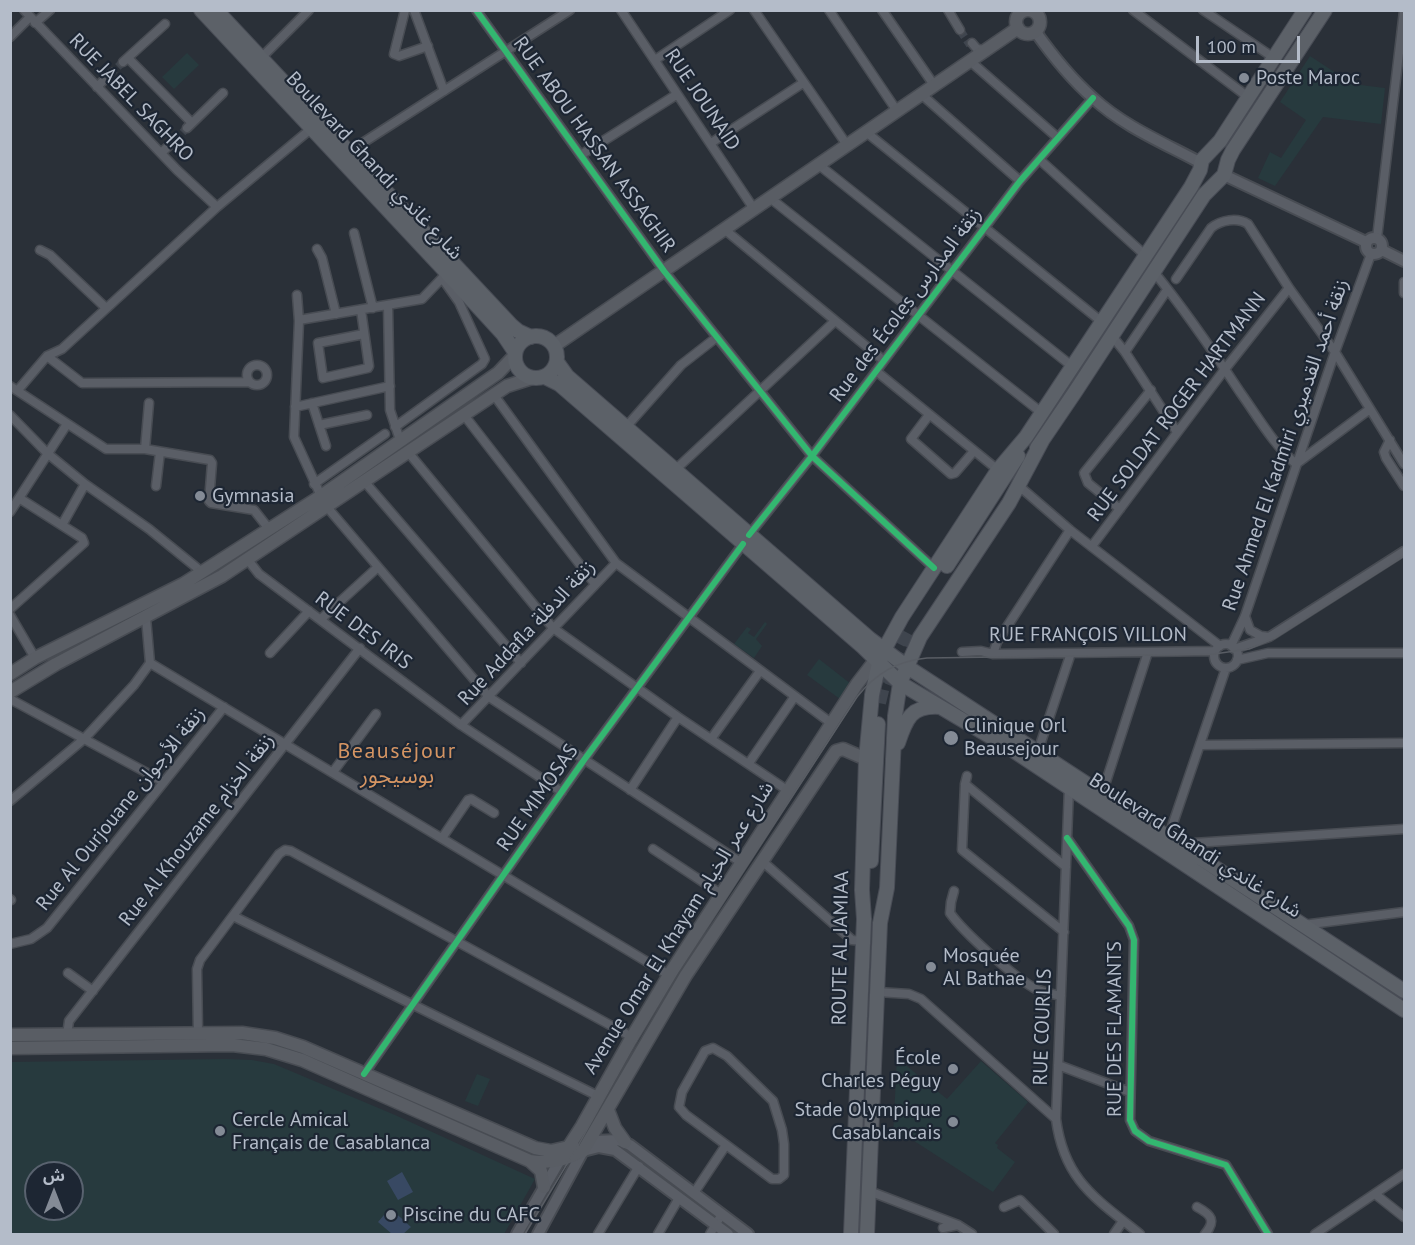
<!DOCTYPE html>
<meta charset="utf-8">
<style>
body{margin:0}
#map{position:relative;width:1415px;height:1245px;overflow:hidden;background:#2a3038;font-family:"PT Sans","Noto Sans Arabic",sans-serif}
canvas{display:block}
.frame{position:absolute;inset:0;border:12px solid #b4bcc9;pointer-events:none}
.north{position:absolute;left:24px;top:1161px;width:60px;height:60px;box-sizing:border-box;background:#1d2633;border:2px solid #59626f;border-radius:50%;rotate:0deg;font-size:16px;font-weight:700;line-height:24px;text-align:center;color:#b4bcc9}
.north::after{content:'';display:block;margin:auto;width:21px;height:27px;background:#848b96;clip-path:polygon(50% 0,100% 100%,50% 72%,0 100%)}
.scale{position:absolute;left:1196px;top:36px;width:104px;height:27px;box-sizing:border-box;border:3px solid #b4bcc9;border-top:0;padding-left:8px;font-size:18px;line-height:21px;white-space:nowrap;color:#b4bcc9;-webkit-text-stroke:4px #1d2633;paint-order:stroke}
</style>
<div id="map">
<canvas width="1415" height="1245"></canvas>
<div class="frame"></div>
<div class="north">ش</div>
<div class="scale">100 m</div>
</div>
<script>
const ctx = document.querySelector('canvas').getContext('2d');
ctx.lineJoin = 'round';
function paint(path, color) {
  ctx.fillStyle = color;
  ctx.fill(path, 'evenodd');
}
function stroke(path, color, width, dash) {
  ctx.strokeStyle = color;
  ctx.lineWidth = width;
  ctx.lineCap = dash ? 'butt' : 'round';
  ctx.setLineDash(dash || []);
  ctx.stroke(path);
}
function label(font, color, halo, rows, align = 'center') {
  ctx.font = font + ' "PT Sans","Noto Sans Arabic",sans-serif';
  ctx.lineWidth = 4.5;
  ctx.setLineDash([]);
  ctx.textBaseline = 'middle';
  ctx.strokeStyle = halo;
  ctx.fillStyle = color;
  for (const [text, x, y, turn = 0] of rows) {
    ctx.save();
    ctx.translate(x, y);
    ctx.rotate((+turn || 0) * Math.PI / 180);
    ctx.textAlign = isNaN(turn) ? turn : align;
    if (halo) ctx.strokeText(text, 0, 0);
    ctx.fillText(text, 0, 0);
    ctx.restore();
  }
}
const green = new Path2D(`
 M187 53 199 65 174 89 162 77Z
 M1310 56 1342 77 1345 80 1344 83 1385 88 1381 124 1323 117 1275 186 1258 178 1270 152 1281 158 1306 120 1280 102Z
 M765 622 767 624 756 639 762 646 754 658 734 644 747 627 751 629 748 633 754 637Z
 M819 659 851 684 840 699 807 675Z
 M897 1058 947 1099 981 1061 1028 1102 995 1143 998 1145 997 1148 1015 1162 993 1192 908 1137 893 1136Z
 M226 1059 252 1060 274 1064 395 1115 535 1179 504 1234H11L10 1062ZM36 1173H72V1209H36Z
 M477 1074 490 1079 478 1106 465 1101Z`);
const water = new Path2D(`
 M402 1172 413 1192 398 1200 387 1181Z
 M390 1208 411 1227 403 1234H392L378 1222Z`);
const minorTunnel = new Path2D(`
 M960 30 970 45
 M109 75 123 62
 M174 141 187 128`);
const primaryTunnel = new Path2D(`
 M891 686 912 635
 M879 703 889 661 904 631`);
const minor = new Path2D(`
 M24 10 177 170 217 207
 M405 10 394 54 399 56 428 46
 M414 10 444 91
 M476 10 664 271 812 456 934 568
 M621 10 754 209
 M754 10 847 145
 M829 10 897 111
 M882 10 934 85
 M948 10 960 30
 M1133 10 1248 97
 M1203 10 1274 58
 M35 23 50 10
 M10 37 30 17
 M972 43 977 49 986 50
 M128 58 192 123
 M261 58 309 10
 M655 60 730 10
 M970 61 1058 138
 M123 62 165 24
 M97 87 109 75
 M921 94 1020 181
 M187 128 223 93
 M866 132 1102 322
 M711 143 803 83
 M350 151 570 10
 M161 153 174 141
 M581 155 676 95
 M1040 160 1146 256
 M819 165 1073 367
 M770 198 1042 413
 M724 229 883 360
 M354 233 373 308
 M1377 238 1404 11
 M317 249 322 258 336 314
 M40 250 50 255 106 308
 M1154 272C1185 310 1213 351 1240 392 1258 417 1273 444 1296 464L1370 409
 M1176 279 1211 228C1221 220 1237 217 1248 224L1289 288 1335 352 1404 464
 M1404 282V293
 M297 295 299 321 294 437 321 496
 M388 306 390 410 400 440
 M361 310 369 366 368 368 323 378 318 343 364 334
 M299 320 422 299 445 275
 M1112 336 1125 352 1177 432
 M1125 352 1167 290
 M47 356 82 383 249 382
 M247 375a10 10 0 1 1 20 0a10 10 0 1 1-20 0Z
 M876 371 998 470
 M10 386 106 449H145L210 460 212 463 209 501 211 503 254 510 269 529
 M18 390 47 356 62 349 217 207 312 128
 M494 395 616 563 831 723
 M312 403 326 446
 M295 407 390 386
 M10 415 47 453 85 484 149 529 202 572
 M464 415 595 584
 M929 415 911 439 951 474 955 473 974 451
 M319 425 367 415
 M395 427 482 364 485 359 459 302 442 278
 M626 427 681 365 717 337
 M1390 440 1384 452 1386 458 1404 486
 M145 449 149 403
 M408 452 553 628 678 717 787 790
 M675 470 835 321
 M364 481 521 663
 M314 484 385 434
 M156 486 160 452
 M1019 486 1070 530 1220 646
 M327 507 489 697 742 863
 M1120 509 1088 483 1084 473 1151 390
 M10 512 67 424
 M62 525 85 484
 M749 535 812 456 1020 181 1093 98
 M1092 546 1225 369 1289 288
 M248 560 259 574 461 725 562 792
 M10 609 84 543 82 538 19 498
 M10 615 35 658
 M1245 616 1250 630 1261 636 1269 637
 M321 619 378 567
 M1214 656a12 12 0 1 1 24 0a12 12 0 1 1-24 0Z
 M1231 646 1245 616 1335 352 1371 254
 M1234 649 1269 637 1404 551
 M962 652 981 651 993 654 1215 651
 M270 653 309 611
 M993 654 997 642 1070 530
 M1237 660 1268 653H1404
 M150 663 669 975
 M10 699 164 782
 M461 725 616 563
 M711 739 760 671
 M1200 745 1404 743
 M1038 751 1071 653
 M749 763 795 696
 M333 772 376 714
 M967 776 965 784 962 850 1064 932
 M965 784 1066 867
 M1069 788 1056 1119C1064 1180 1095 1198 1140 1234
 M630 790 678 717
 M1102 794 1148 652
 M10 801 84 739 134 685 150 663 146 618
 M442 838 468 800 471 799 494 813
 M1067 838 1129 926 1134 940 1130 1120 1135 1131 1149 1141 1226 1165 1268 1234
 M1168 838 1226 668
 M1179 844 1404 829
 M653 849 721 894
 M762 861 852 940 863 941
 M954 891 951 902 950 913C964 933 1013 976 1034 988 1042 992 1052 994 1061 996
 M10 899 11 900
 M233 916 598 1096
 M1303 925 1404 912
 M10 944 31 939 47 928 224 707
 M68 973 93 991
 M878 992 909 994 921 999 1056 1119
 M198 1033 197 969 200 960 279 854 285 850 291 851 632 1037
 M67 1035 69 1021 360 648
 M713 1048 727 1056 773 1101 782 1130 784 1144V1175L779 1179H772L686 1115 679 1107 682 1092 705 1051Z
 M1058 1065 1130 1092
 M364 1074 584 760 743 544
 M869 1191 958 1225 972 1234
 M694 1193 726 1145
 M1375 1194 1404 1217
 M1004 1207 1020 1200 1054 1234
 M1197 1207C1212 1215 1216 1221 1205 1234
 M943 1228 958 1225
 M598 1234 639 1166
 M658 1234 679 1198
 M710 1234 722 1214
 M1114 1234 1123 1221
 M1315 1234 1404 1174`);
const tertiary = new Path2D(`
 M1020 10 1022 12
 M1035 31C1052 55 1071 79 1093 98 1123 126 1164 143 1201 163
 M1224 175 1366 242
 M1366 246a8 8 0 1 1 16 0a8 8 0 1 1-16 0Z
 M1382 250 1404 261
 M594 1141 618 1140 630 1145 748 1234
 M517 1234 560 1160
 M538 1234 583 1151 599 1147 615 1150 728 1234`);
const secondary = new Path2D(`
 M1016 22a12 12 0 1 1 24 0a12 12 0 1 1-24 0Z
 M554 346 1018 28
 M10 674 35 658 183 584 202 572 321 496 498 373 515 355
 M10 692 56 664 222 576 507 386 532 378
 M10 1035 242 1033 275 1038 303 1047 535 1148 551 1151 573 1146
 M10 1048 232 1045 266 1049 302 1060 530 1161C548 1164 566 1160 583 1151L686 975 836 751 843 749 866 759
 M608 1110 615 1128 625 1142
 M560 1160 582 1126 632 1037 669 975 857 684 880 654
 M530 1161 541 1171 544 1187`);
const primary = new Path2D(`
 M201 10 447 273 503 334 515 352
 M216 10 512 326 518 331 531 337
 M515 357a21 21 0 1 1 42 0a21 21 0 1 1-42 0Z
 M557 362 567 376 870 639 906 666 1404 991
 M545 377 559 384 863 647 900 683 1008 747 1404 1010
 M1037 448 1075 392 1204 195 1224 175 1228 160 1233 150 1325 10
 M947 566 1018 456
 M898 743C906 719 911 705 940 707
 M871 861 878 724
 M851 1234 864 919 862 890 866 759 872 695 879 663 884 650 902 617 998 470 1026 437 1191 187 1200 170 1202 160 1220 141 1305 10
 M867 1234 880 923 887 888 895 716 900 683 920 637 1009 503 1042 441`);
const tram = new Path2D(`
 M525 1234 579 1144 635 1043 677 973 857 697C876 673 897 661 927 658L1214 654 1249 649 1275 638 1404 556`);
const cycleway = new Path2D(`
 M476 10 664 271 812 456 934 568
 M749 535 812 456 1020 181 1093 98
 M1067 838 1129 926 1134 940 1130 1120 1135 1131 1149 1141 1226 1165 1268 1234
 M364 1074 584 760 743 544`);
const markers = [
 [1244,78,6,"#848b96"],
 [200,496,6,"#848b96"],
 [951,738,8,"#848b96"],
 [931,967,6,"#848b96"],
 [953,1069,6,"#848b96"],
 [953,1122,6,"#848b96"],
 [220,1131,6,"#848b96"],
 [391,1215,6,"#848b96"]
];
const poiNames = [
 ["Poste Maroc",1256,78],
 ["Gymnasia",212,496],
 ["Clinique Orl",964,726],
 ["Beausejour",964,749],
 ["Mosquée",943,956],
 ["Al Bathae",943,979],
 ["École",941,1058,"right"],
 ["Charles Péguy",941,1081,"right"],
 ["Stade Olympique",941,1110,"right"],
 ["Casablancais",941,1133,"right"],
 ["Cercle Amical",232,1120],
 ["Français de Casablanca",232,1143],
 ["Piscine du CAFC",403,1215]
];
const streetNames = [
 ["RUE JABEL SAGHRO",131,98,46],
 ["RUE JOUNAID",702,100,56],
 ["RUE ABOU HASSAN ASSAGHIR",594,145,54],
 ["Boulevard Ghandi شارع غاندي",374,166,47],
 ["Rue des Écoles زنقة المدارس",906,305,-53],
 ["RUE SOLDAT ROGER HARTMANN",1177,407,-53],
 ["Rue Ahmed El Kadmiri زنقة أحمد القدميري",1286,445,-71],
 ["RUE DES IRIS",363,631,37],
 ["Rue Addafla زنقة الدفلة",527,633,-47],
 ["RUE FRANÇOIS VILLON",1088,635],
 ["RUE MIMOSAS",538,798,-55],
 ["Rue Al Ourjouane زنقة الأرجوان",121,809,-51],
 ["Rue Al Khouzame زنقة الخزام",197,830,-52],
 ["Boulevard Ghandi شارع غاندي",1195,846,33],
 ["Avenue Omar El Khayam شارع عمر الخيام",679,928,-58],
 ["ROUTE AL JAMIAA",841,948,-89],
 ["RUE COURLIS",1043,1027,-88],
 ["RUE DES FLAMANTS",1115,1029,-90]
];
const quarterNames = [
 ["Beauséjour",397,752],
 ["بوسيجور",397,777]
];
paint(green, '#273a3e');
paint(water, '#384963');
stroke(minorTunnel, '#3f454e', 8, [8, 4]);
stroke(primaryTunnel, '#3f454e', 14, [14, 7]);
stroke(minor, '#484c53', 11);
stroke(tertiary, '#484c53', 14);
stroke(secondary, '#484c53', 15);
stroke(primary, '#484c55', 16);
stroke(minor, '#5a5e66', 8);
stroke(tertiary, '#5a5e66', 10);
stroke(secondary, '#595d64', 12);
stroke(primary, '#5c6168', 14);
stroke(tram, '#595d64', 1.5);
stroke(cycleway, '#33b770', 6);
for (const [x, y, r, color] of markers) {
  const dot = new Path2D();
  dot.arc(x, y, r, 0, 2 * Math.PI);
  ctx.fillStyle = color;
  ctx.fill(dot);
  stroke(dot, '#1d2633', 2);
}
label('20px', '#b4bcc9', '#1d2633', poiNames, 'left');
label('20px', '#b4bcc9', '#1d2633', streetNames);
ctx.letterSpacing = '1.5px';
label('22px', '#d59563', '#1d2633', quarterNames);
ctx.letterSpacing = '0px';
</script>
